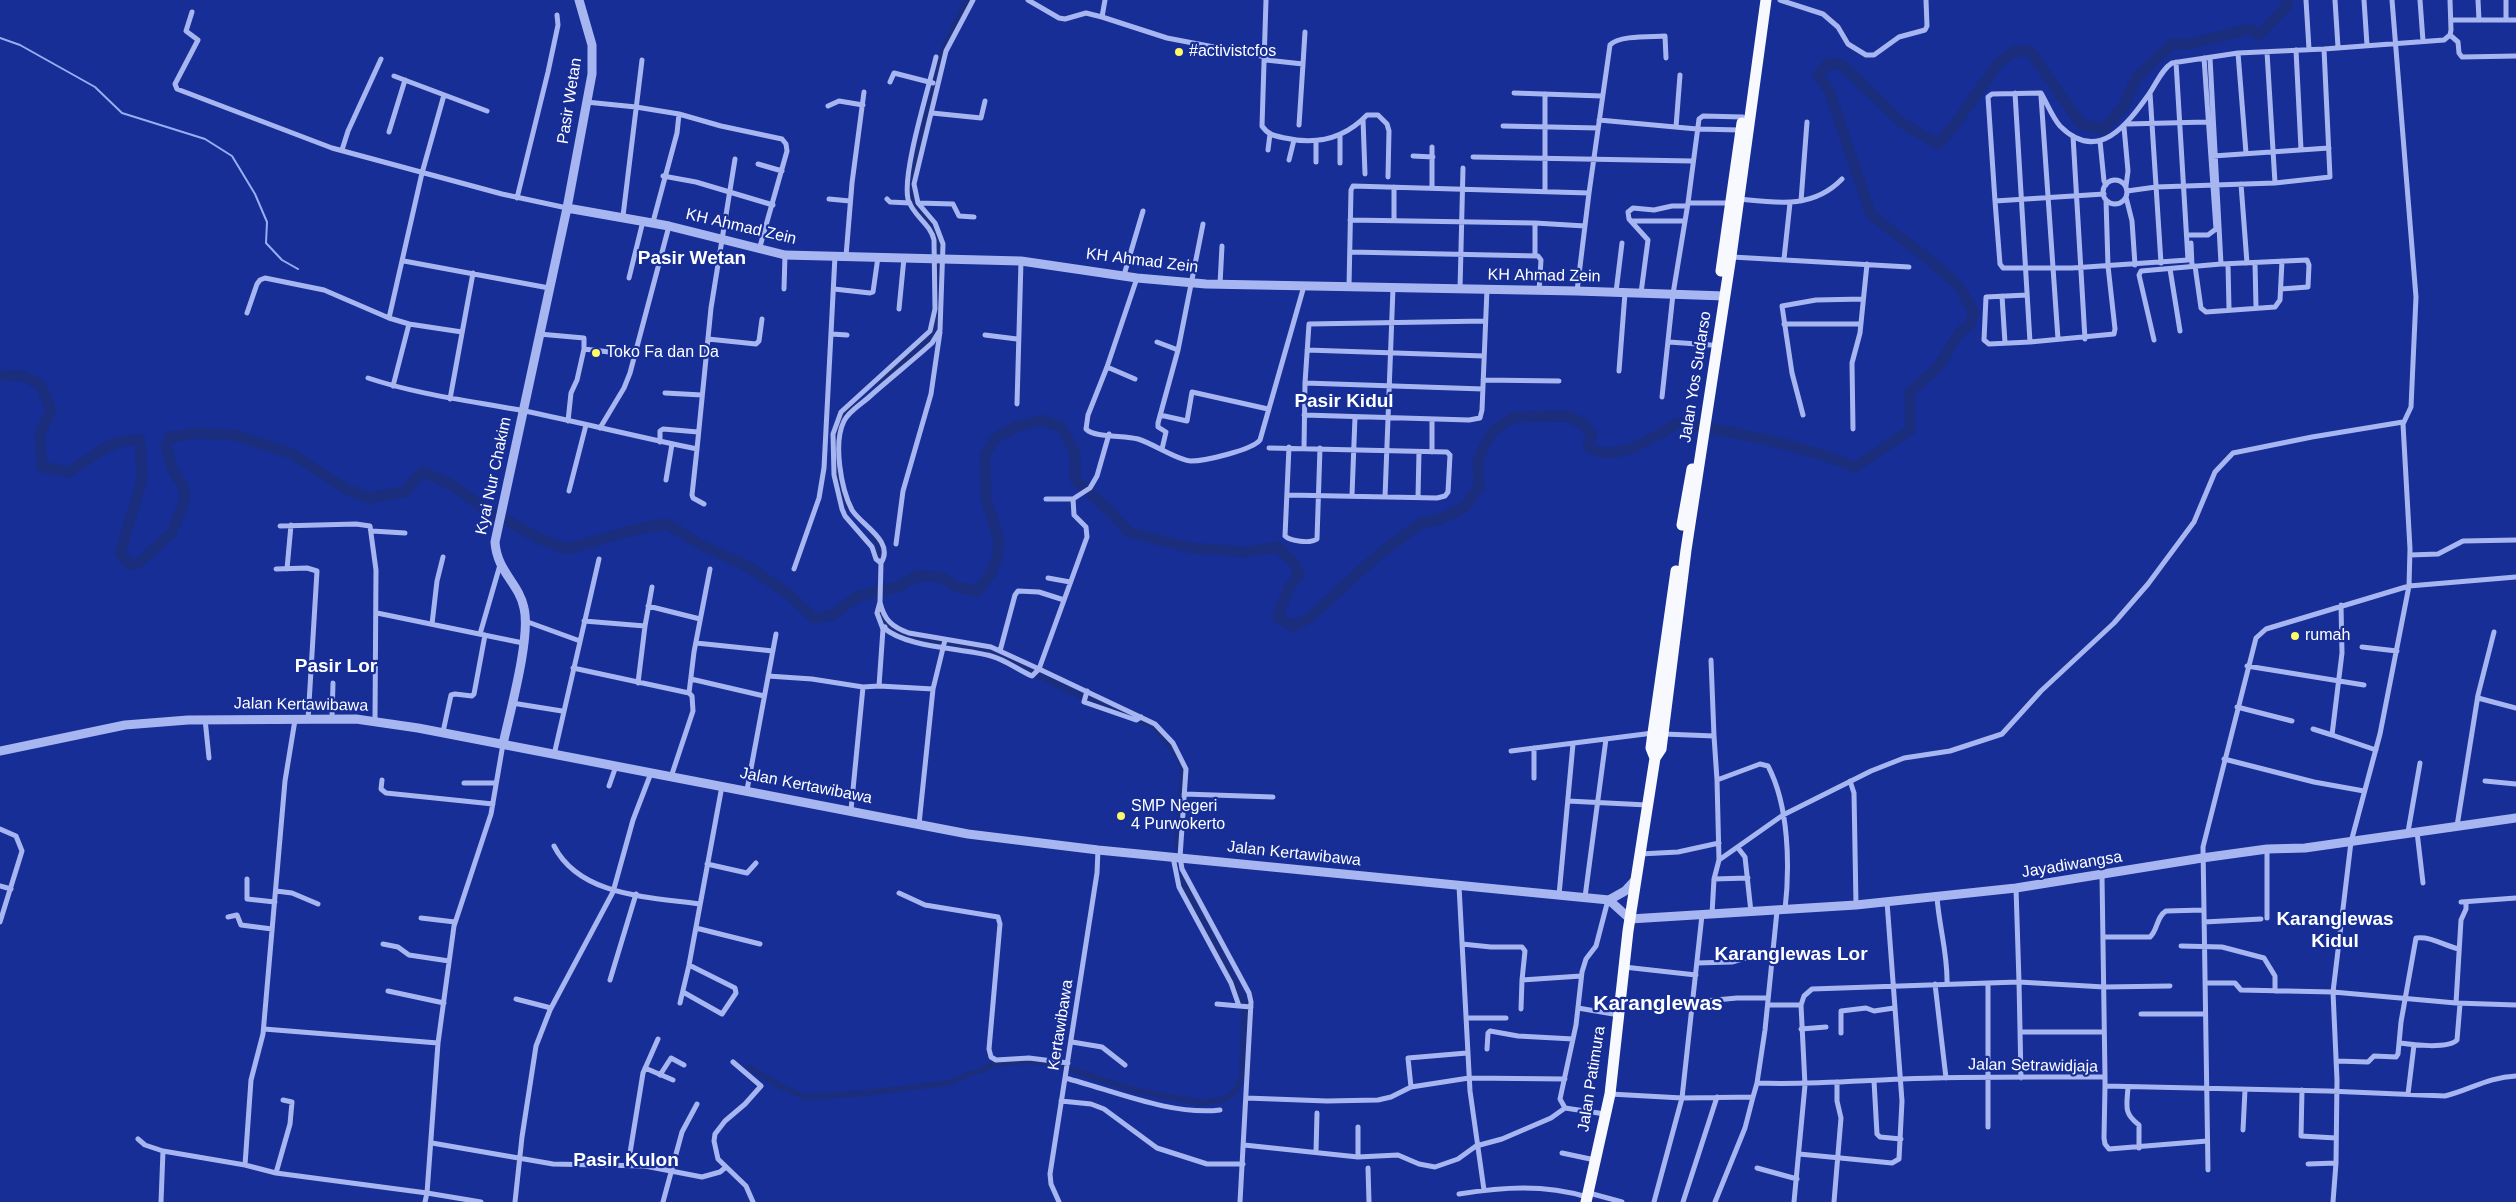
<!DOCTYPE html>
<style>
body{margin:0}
canvas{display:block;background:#162e95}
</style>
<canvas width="2516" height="1202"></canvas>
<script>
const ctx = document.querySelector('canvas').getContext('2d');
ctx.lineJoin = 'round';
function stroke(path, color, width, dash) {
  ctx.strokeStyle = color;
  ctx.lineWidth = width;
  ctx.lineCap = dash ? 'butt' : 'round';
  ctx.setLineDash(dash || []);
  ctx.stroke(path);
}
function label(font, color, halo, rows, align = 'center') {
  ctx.font = font + ' Helvetica,sans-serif';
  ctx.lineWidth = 4.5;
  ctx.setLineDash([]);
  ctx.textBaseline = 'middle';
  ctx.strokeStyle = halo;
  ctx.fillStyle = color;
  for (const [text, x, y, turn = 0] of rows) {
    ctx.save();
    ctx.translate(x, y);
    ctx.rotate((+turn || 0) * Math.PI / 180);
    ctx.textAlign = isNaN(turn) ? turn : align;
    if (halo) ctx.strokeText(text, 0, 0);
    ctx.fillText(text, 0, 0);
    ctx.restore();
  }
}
const stream = new Path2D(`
 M0 38 20 45 95 87 122 113 205 139 232 156 255 194 267 222 266 243 282 260 298 269`);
const canal = new Path2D(`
 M877 382 922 345 931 336 937 319 938 247 935 232 912 200 910 188 940 58 967 0
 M850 509C839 488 831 456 836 432 839 420 846 411 854 402
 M873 535 879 544 880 559
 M879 606 884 623 891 629 951 646 984 649 1079 695 1126 713 1155 727 1180 759 1183 768 1177 846
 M750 1068 780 1086 805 1097 866 1093 948 1083 996 1064 1027 1061 1055 1064 1134 1090 1202 1103 1225 1099 1236 1090 1242 1077 1245 1002 1178 873`);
const river = new Path2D(`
 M0 375 23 376 40 384 51 410 40 435 42 467 69 472C93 457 111 438 140 440L142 480 120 553 130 565 140 562 172 532 184 502V488L172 468 166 446 170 437 200 433 235 435 292 454 346 489 370 498 404 492 422 472 449 483 484 508 538 538 567 549 641 528 667 524 703 546 749 567 787 593 814 618 833 615 858 596 897 587 917 576 941 577 957 587 977 591 990 575 997 558 999 540 986 499 985 456 995 438 1018 426 1041 420 1061 427 1075 453V479L1113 514 1128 532 1191 548 1245 552 1278 547 1294 563 1299 575 1290 586 1277 617 1292 626 1308 619 1378 555 1421 523 1438 520 1465 507 1479 487 1478 460 1485 445 1494 430 1514 417 1568 416 1584 424 1592 435 1588 447C1615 465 1654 437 1678 423 1738 433 1799 444 1855 467L1910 430V392L1939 366 1959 333 1969 325 1974 312 1958 285 1926 257 1871 215 1829 90 1818 75 1829 63 1842 65 1902 123 1938 144 1953 127 1997 65 2014 51H2030L2081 124 2103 130 2124 106 2137 77 2172 44H2190L2250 29 2259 35 2287 6V0`);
const minor = new Path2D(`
 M1028 0 1059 18 1065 19 1086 13 1102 17
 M1105 0 1102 17 1167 38 1266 57
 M1266 0 1262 126C1268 135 1275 136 1285 138 1316 145 1344 139 1367 115H1378L1387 124 1389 131 1388 177
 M1780 0 1823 14 1838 27 1848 44 1866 55H1874L1899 37 1925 30 1927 26 1926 0
 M2306 0 2309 49
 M2335 0 2338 47
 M2364 0 2367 45
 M2420 0 2423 41
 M2478 0 2479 20
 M2506 0V20
 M192 12 186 31 198 40 175 84 177 89 332 148 502 194 567 208
 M2451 20H2516
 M2450 35 2458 42 2459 53 2462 57 2516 56
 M2296 50 2301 149
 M2267 52 2275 183
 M2238 53 2246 153
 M2210 58 2221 264
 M1266 60 1303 64 1299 125
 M1303 64 1305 32
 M394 76 487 111
 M890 82 894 73 933 83
 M1514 93 1602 96
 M2015 93 2030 342 2114 334 2115 329 2108 266 2106 200
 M2150 93 2161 263
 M2041 96 2058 339
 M586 102 636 107 679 114 721 126 782 139 786 144 787 151 759 250
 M828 106 839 101 863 105
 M932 113 981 118 985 101
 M1363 119 1365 174
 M1599 120 1697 129 1740 130
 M2127 124 2207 122
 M1503 126 1598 128
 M1676 127 1680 75
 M2124 127 2128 171 2126 186
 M389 132 405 80
 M2073 136 2085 339
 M1316 141V162
 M2100 141 2104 181 2106 185
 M1432 147V188
 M342 150 348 131 381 59
 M1268 150 1270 134
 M1413 156 1433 157
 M2213 156 2329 148
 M1473 157 1692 161
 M1289 160 1294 140
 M1340 163V135
 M758 164 782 171
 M663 176 696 182 773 205
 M2103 192a12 12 0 1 1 24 0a12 12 0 1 1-24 0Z
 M2241 184 2247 263
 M1545 191V94
 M2127 191 2156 187 2275 183 2330 177 2324 49
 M2104 194 1995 201 1988 97 1992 94 2041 93C2047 103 2052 117 2060 126 2098 164 2127 125 2149 94 2156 84 2162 69 2172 63L2238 53 2324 49 2444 40 2450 35 2451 30 2450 0
 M2126 197 2132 221 2135 265
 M517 198 548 72 558 25 557 15
 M829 199 850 201
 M887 199 890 202 910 203
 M1740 199C1777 203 1813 209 1842 179
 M1801 201 1807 122
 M1995 201 2000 264 2003 268H2072L2188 260 2176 62
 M918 203 953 204 959 216 974 217
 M1688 203 1699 119 1703 116 1743 117
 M623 216 642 60
 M1350 220 1535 223 1585 226
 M1394 220V187
 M1632 221H1685
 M653 222 677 133 679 114
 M1535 223V255
 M2187 235H2208L2216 229 2204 58
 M2191 243 2192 266
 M1350 252 1538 256 1541 260 1539 291
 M846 256 852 183 864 92
 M1732 257 1909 267
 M1784 259 1790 203
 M404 261 549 288
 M2255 263 2256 307
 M2228 264 2229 309
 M2195 266 2201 308 2206 312 2275 307 2280 300 2282 261
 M2170 269 2180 331
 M1124 275 1143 211
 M629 278 643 221
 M1137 278 1107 367 1088 415 1086 429C1094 438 1125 435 1138 439 1152 443 1179 461 1191 461 1205 461 1252 450 1260 440L1304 286
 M1220 284 1222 246
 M1349 287 1351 190 1353 186 1589 193
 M784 289 785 255
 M834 289 870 293 873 292 878 257
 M1460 289 1463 168
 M1577 291 1589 193 1610 45C1619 35 1652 37 1665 36L1666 58
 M1616 292 1622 243
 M1641 293 1648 240 1629 219 1628 212 1633 208 1654 210 1672 206H1687
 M2027 295 1986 297 1984 340 1989 344 2030 342
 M2002 296 2005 343
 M899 309 904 258
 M247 313 257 284 260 280 265 278 324 290 389 318
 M409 324 462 332
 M1784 324H1861
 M539 334 584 338V349L634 355
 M831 334 847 335
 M985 335 1017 339
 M708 339 756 344 759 341 762 319
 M2154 340 2139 275 2141 271 2221 264 2307 260 2309 265 2308 287 2281 289
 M1157 342 1178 350 1203 224
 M1669 342 1711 345
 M1307 350 1484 356
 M1107 367 1135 379
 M1619 371 1625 293
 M368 378C419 395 472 401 525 411 582 423 639 437 697 449L711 308 735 159
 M1483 380 1559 381
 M1305 383 1483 389
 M393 386 409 324 389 318 422 173 444 95
 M665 393 702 395
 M1662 397 1673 294 1688 203H1730
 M450 399 473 273
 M1017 404 1021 261
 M1160 415 1187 421 1192 392 1268 409
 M1304 415 1469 420 1480 418 1482 410 1487 289
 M1803 415 1792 373 1782 306 1816 300 1863 299
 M568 421 571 393 577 380 584 349
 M600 428 624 388 630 373 669 226
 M1853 429 1852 363 1860 333 1867 264
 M1109 434 1097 476 1090 488 1073 499 1074 515 1086 527 1087 537 1039 669 1155 724 1173 743 1186 769 1180 857 1182 869 1249 993 1251 1002 1240 1202
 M660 442V431L663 429 698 432
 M1289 447 1285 536C1290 541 1310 544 1317 539L1320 448
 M1269 448 1447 452 1450 455 1448 492 1445 496 1437 498 1288 495
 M1304 448 1305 383 1309 324 1485 321
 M697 449 692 495 693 498 704 504
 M1162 449 1166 432 1158 427V423L1178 350
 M1432 452V419
 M666 480 672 444
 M569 491 586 425
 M1352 495 1355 417
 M1385 497 1393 288
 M1418 497 1419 452
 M1046 499H1073
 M280 526 356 524 370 526 376 570 375 721
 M372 531 405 533
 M896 544 903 491 931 394 940 332
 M2410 555 2438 554 2463 541 2516 540
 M881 563C895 541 861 525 852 510 841 489 833 443 844 421 849 411 860 405 868 398 889 379 911 362 932 343L940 330 943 244 935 223 918 203 914 184 946 51 973 0
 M276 569 307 568 317 571 308 720
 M287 569 291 525
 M794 569 819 498 824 468 835 256
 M1048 578 1070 582
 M880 602C884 620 892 627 909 633L991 647 1039 669 1032 676C1018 670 1006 660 991 656 962 648 907 648 884 628
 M2341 605 2342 653 2332 735 2376 750
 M648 606 700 619
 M377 613 523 643
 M525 621 580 641
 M584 621 645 626 652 587
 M432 624 437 581 443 557
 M883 629 877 613 880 602 881 563 876 559 872 547 845 516 842 509 834 475 833 434 841 412 930 331 935 309 934 240C931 224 912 215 908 199 902 172 929 87 936 57
 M480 634 500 565
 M696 643 773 651
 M2362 647 2397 651
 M1000 651 1015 595 1018 591 1039 592 1064 600
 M1711 660 1714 736
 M2247 666 2364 685
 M573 668 689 693 692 696 693 711 671 777
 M768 676 812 679 863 687
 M691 679 764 696
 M638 683 645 626
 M879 686 933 689
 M1087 691 1084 702 1136 720 1141 717
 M689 693 694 652 710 569
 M2478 698 2516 708
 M512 703 562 711
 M2237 707 2292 721
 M205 719 209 758
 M332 719 333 683
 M2313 729 2332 735
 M443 732 451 695 455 694 472 696 474 694 485 635
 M1664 734 1714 736 1717 780 1760 764 1768 766C1789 806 1790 866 1785 910
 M1511 751 1653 733
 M554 755 599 559
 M2224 759 2314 782 2364 791
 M1534 778V748
 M382 780 381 789 386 793 493 804
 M1850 781 1854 793 1856 905
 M2485 781 2516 784
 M464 783H496
 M609 786 616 766
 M747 790 776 634
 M1184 794 1273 797
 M1568 801 1647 805
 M851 810 863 687 879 686 883 629 885 627
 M919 824 933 689 945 640
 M2457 826 2478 695 2494 632
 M0 829 16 836 22 851 0 922
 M2408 832 2420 763
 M2417 832 2423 883
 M554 846C580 897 651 897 700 904
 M1738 848 1745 857 1751 912
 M2267 849V918
 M1640 854 1678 852 1719 843
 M1173 857 1179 887 1231 983 1239 1006 1251 1007
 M1719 860 1783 815 1871 771 1904 758 1950 751 2002 734 2041 691 2114 623 2148 584 2194 522 2215 472 2233 453 2312 437 2403 422
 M707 864 747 873 756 863
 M2102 876 2105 1077
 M247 879V899L275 902
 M1714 879 1748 878
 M0 886 11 889
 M1459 886 1470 1091 1484 1190
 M276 891 292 893 318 904
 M899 893 925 905 998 917 1000 924 989 1049 991 1057 996 1060 1029 1058 1068 1063
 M1559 895 1573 744
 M1585 897 1606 739
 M1937 897C1939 927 1948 954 1947 984
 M2461 902 2516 898
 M1712 914 1714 879 1719 860 1717 780
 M228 917 237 915 241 925 272 929
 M421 918 455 922
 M2204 922 2261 919
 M696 928 760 944
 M2103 937H2150C2158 930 2156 917 2166 911L2203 910
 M383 944 398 947 409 955 449 961
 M1462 944 1491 947H1522L1525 951 1522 980
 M2181 946 2222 947 2264 958 2275 976V991
 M1697 963 1732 962 1752 956 1772 959
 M1624 967 1696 975
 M610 980 636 894
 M1988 983 2019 982 2016 888
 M2205 983H2235L2241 990 2333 992 2456 1003 2516 1005
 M1935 984 1946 1078
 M388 991 444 1003
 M683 992 722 1014 736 993 735 988 689 965
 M516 999 551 1008
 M1694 1002 1737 998H1768
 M680 1003 689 965 722 786
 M2456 1003 2461 920 2466 909V902
 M1217 1004 1239 1006
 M1768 1005H1801
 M1578 1008 1619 1015
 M1521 1009 1522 980 1581 976
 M2141 1014H2205
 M1466 1018H1506
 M264 1029 438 1043
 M1801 1029 1826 1027
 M2020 1032H2104
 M1841 1033V1011L1866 1008 1874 1011 1894 1008
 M1072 1042 1102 1047 1125 1065
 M2400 1043C2413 1045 2448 1049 2457 1040L2460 1004
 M1487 1049 1488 1033 1490 1031 1518 1036 1573 1039
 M2336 1061 2368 1062 2374 1056 2396 1057 2398 1054 2401 1022 2416 938C2432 936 2444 946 2459 949
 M733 1062 761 1086 745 1104 725 1121 715 1134 714 1141 718 1159 746 1186 753 1202
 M645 1068 673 1080
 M660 1075 671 1058 684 1065
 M1065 1078C1112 1090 1171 1116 1220 1110
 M2021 1078 2019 982 2104 987 2170 986
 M1874 1081 1877 1134 1880 1137 1901 1139
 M1757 1083 1765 1030 1777 911
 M2105 1086 2104 1138 2105 1144 2109 1149 2207 1141
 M1411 1087 1408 1058 1467 1053
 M2128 1087C2127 1106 2123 1113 2139 1125V1148
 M2302 1090 2301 1136 2336 1138
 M1610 1094 1682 1098 1753 1097 1757 1083C1805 1085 1853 1081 1902 1079 1969 1076 2037 1077 2105 1077V1086L2328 1091 2445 1096C2470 1090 2488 1077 2516 1076
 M2408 1094 2414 1045
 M1246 1098 1327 1101 1378 1100 1391 1097 1411 1087 1469 1078 1565 1079
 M1061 1101 1091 1104 1104 1109 1157 1148 1207 1164H1243
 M1605 1114 1565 1108 1560 1099 1576 1025 1582 972 1586 959 1596 946 1608 900
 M1358 1127V1157
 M2243 1130 2245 1090
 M138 1139 145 1145 163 1151
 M432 1143 553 1164 645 1166 702 1177 720 1172 726 1167
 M1244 1145 1358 1157 1398 1155 1419 1164 1435 1167 1458 1159 1476 1146 1502 1139 1551 1118 1565 1108
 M1316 1152 1317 1113
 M1562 1153 1595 1160
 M1799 1154 1892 1163 1899 1159 1902 1101 1887 902
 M2308 1164 2336 1163 2337 1080 2333 992 2351 842 2380 734 2409 586 2410 549 2403 424 2411 407 2416 297 2392 0
 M245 1165 251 1080 263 1034 285 781 295 720
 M628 1165 643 1073 658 1039
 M1368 1168 1369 1202
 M1757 1168 1797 1179
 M2208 1170 2203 847 2256 638 2266 629 2409 586 2516 577
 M276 1173 290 1124 292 1102 283 1100
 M1589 1193 1622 1202
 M1459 1194C1503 1187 1544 1184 1587 1197
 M161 1202 163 1151 245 1165 276 1173 427 1193 438 1043 454 926 491 814 503 744
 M425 1202 427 1193 481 1202
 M515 1202 522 1137 536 1046 550 1010 613 892 633 820 651 773
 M663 1202 682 1132 697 1104
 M1059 1202 1051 1184 1050 1174 1097 873 1098 850
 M1654 1202 1682 1098 1702 915
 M1683 1202 1717 1097
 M1715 1202 1745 1128 1753 1097
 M1794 1202 1805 1085 1801 1005 1804 996 1812 989 1988 983V1127
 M1834 1202 1841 1118 1837 1101V1082
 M2333 1202 2336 1163`);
const tertiary = new Path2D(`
 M567 208 669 226 785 255 1021 261 1137 278 1206 284 1577 291 1725 296
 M503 744C510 712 531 637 524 608 519 583 497 572 495 542L567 208 592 74V45L579 0
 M0 751 125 725 188 720 356 719 418 728 968 834 1098 850 1609 900 1630 919 1856 905 2016 888 2202 858 2267 849 2305 848 2516 818
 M1609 900 1625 891 1636 879`);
const trunk = new Path2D(`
 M1721 271 1742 123
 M1682 525 1692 469
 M1655 758 1651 748 1653 733 1676 571
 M1586 1202 1610 1094 1628 931 1655 758 1661 749 1686 550 1731 256 1766 0`);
const markers = [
 [1179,52,5,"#fff867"],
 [596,353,5,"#fff867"],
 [2295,636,5,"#fff867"],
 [1121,816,5,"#fff867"]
];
const poiNames = [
 ["#activistcfos",1189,52],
 ["Toko Fa dan Da",606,353],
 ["rumah",2305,636],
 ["SMP Negeri",1131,807],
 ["4 Purwokerto",1131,825]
];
const streetNames = [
 ["Pasir Wetan",570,101,-81],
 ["KH Ahmad Zein",741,227,13],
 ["KH Ahmad Zein",1142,261,7],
 ["KH Ahmad Zein",1544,276,1],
 ["Jalan Yos Sudarso",1696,377,-81],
 ["Kyai Nur Chakim",494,476,-78],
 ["Jalan Kertawibawa",301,705,1],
 ["Jalan Kertawibawa",806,786,11],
 ["Jalan Kertawibawa",1294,854,6],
 ["Jayadiwangsa",2072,865,-9],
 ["Kertawibawa",1061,1025,-81],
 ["Jalan Setrawidjaja",2033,1066,1],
 ["Jalan Patimura",1592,1079,-81]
];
const quarterNames = [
 ["Pasir Wetan",692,259],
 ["Pasir Kidul",1344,402],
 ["Pasir Lor",336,667],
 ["Karanglewas",2335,920],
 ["Kidul",2335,942],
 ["Karanglewas Lor",1791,955],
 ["Pasir Kulon",626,1161]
];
const districtNames = [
 ["Karanglewas",1658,1004]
];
stroke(stream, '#99adf4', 2);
stroke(canal, '#1b2d7d', 6);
stroke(river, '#1b2d7d', 11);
stroke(minor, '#a7b6f1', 5);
stroke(tertiary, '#a7b6f1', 9);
stroke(trunk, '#f8f9ff', 11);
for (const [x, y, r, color] of markers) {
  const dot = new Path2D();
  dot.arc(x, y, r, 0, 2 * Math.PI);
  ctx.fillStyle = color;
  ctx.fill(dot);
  stroke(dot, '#162e95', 2);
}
label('16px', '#fff', '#162e95', poiNames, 'left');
label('16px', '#fff', '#162e95', streetNames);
label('bold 19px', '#fff', '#162e95', quarterNames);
label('bold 21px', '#fff', '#162e95', districtNames);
</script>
